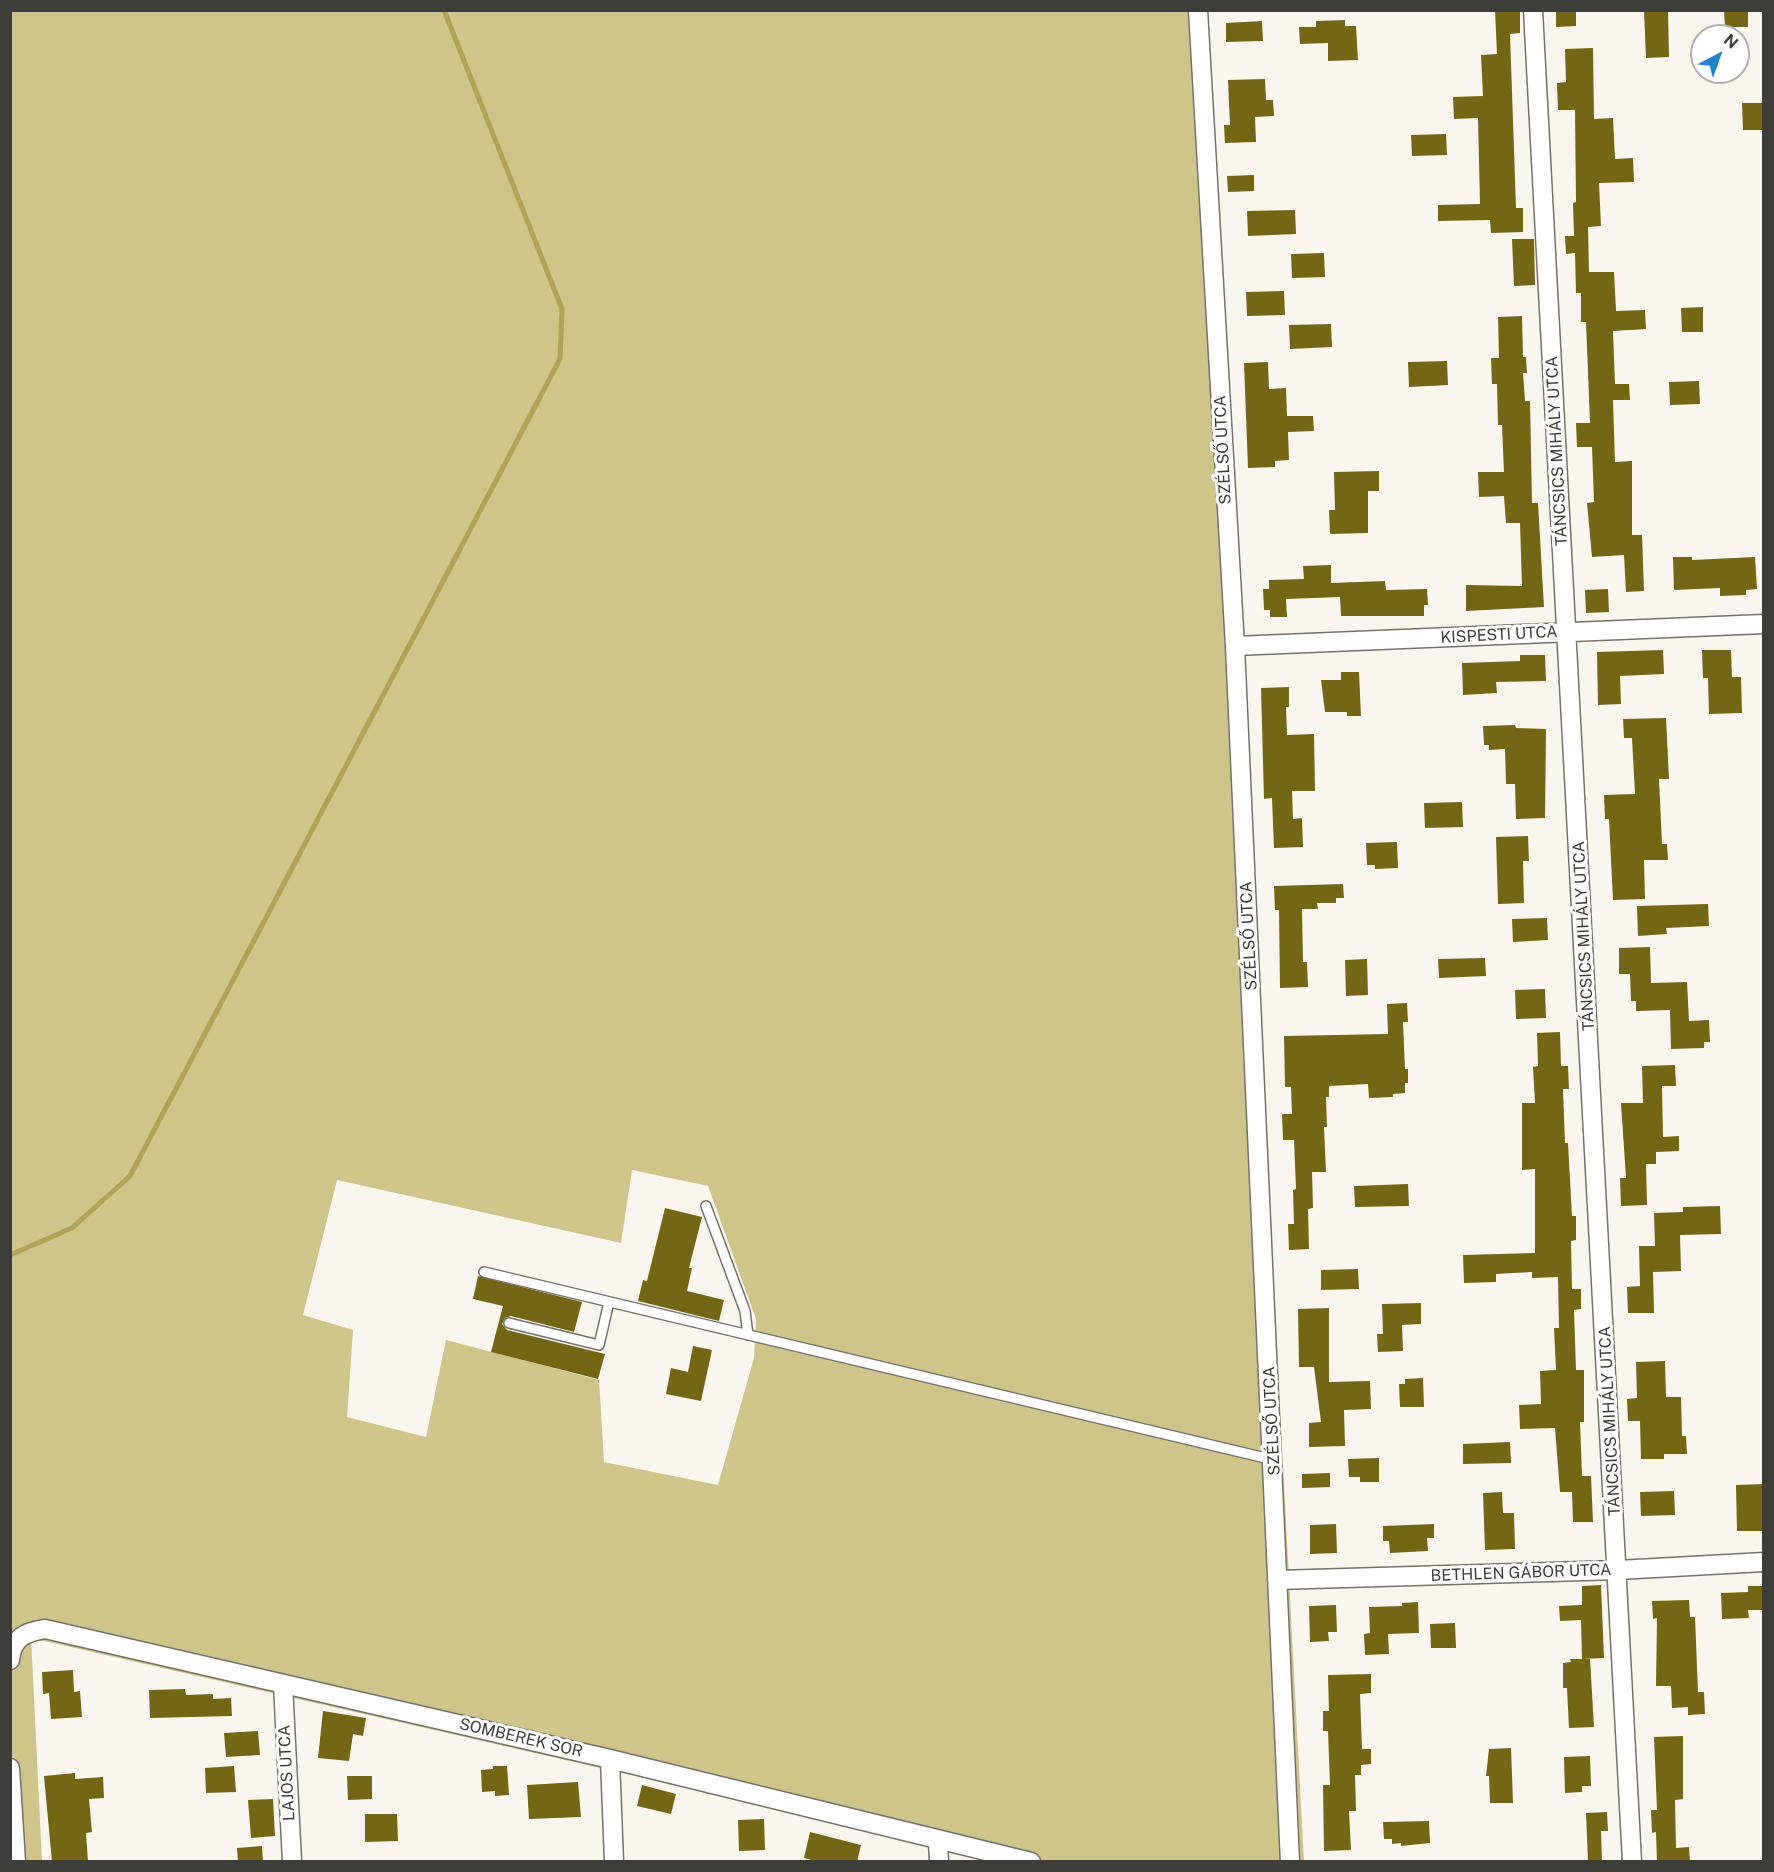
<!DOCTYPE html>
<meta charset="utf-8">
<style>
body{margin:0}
#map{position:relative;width:1774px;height:1872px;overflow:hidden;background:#f9f7ed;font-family:"Public Sans",sans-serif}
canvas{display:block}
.frame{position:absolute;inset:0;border:12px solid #3d3d39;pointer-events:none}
.north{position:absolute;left:1690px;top:24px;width:60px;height:60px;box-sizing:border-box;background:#fff;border:2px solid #b1b1b0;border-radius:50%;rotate:41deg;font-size:16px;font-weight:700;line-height:24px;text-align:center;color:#3d3d39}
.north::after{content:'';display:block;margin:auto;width:21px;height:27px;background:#2683d0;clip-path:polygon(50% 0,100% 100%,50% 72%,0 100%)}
</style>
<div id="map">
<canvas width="1774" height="1872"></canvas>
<div class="frame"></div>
<div class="north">N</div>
</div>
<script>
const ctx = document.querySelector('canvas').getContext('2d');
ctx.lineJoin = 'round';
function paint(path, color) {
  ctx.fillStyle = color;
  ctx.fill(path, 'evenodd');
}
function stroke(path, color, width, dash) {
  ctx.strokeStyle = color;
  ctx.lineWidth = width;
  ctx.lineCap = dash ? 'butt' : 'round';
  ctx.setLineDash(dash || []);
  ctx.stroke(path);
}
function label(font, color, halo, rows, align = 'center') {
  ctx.font = font + ' "Public Sans",sans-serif';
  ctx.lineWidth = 6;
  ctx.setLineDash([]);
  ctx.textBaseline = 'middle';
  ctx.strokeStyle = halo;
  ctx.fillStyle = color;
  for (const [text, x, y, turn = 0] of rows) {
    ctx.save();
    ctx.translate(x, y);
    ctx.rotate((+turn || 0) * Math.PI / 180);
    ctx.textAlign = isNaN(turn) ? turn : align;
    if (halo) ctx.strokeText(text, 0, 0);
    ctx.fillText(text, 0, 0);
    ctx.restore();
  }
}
const green = new Path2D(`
 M11 11H1206L1304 1861H1008L31 1638 42 1861 11 1862ZM632 1170 708 1186 756 1319 754 1358 718 1485 604 1462 599 1380 446 1340 426 1437 347 1417 353 1330 303 1315 337 1180 621 1243Z`);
const stream = new Path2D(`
 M10 1255 72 1228 130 1176 560 359 562 309 444 10`);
const building = new Path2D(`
 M1495 10H1520V33L1510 34 1516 208H1523V232L1491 233 1490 220 1438 221V205L1480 204 1478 118 1454 119 1453 97 1483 96 1481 55 1497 54Z
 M1556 10H1576V26L1556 27Z
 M1644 10H1668L1669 57 1646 58Z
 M1724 10H1748V27H1725Z
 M1345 20V26H1356L1358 60 1328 61V43L1300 44 1299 27H1316V21Z
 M1262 21 1263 41 1226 42V23Z
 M1593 48 1594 119 1613 118 1615 159 1633 158 1634 182 1599 183 1601 226 1588 227 1589 272H1614L1616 311 1645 310 1646 329 1613 331 1615 384H1629L1630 400H1613L1615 462 1632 461V535H1642L1644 591 1626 592 1624 555 1592 557 1587 503 1594 502 1592 447H1577L1576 423H1590L1586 322H1581V293H1576L1575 253 1566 254 1565 236H1574L1573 203 1576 202 1575 110H1558L1557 83 1566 82 1565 49Z
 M1265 79 1266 100H1273L1274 116 1255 117 1256 142 1225 143 1224 125H1230L1228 80Z
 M1742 103H1764V130H1743Z
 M1446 134 1447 155 1412 156 1411 135Z
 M1254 175V191L1228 192 1227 176Z
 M1295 210 1296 234 1248 236 1247 211Z
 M1512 239H1534L1535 285 1514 286Z
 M1324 253 1325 277 1292 278 1291 254Z
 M1284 291 1285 315 1247 316 1246 292Z
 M1703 307V332H1682L1681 308Z
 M1522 316 1523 357H1526L1527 373H1523L1525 401H1530L1532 503H1538L1544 607 1466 611V585L1522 586 1520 523H1506L1504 496 1479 497 1478 472H1504L1502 425H1498L1497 384H1492L1491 358H1499L1498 317Z
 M1331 324 1332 347 1290 349 1289 325Z
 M1447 361 1448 385 1409 387 1408 362Z
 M1268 362 1269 389 1286 388 1287 416H1313L1314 431 1288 432 1289 460 1275 461V467L1248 468 1244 363Z
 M1699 381 1700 404 1670 405 1669 382Z
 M1379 471V491H1368V533L1330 534 1329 510H1335L1334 472Z
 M1673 557H1692V560L1755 557 1757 589 1746 590V595L1720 596V588L1674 590Z
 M1331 565V583L1385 581 1386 590 1427 589 1428 605H1424V616H1341L1340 597 1286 599 1287 617H1270V610H1264L1263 589H1269V580L1304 579 1303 566Z
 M1608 589 1609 612 1586 613 1585 590Z
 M1663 650 1664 674 1620 676 1621 704 1598 705 1597 652Z
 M1702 650H1731L1732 677H1741L1742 713 1709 714 1708 678H1703Z
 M1520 655H1545L1546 681 1496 682 1497 693 1463 695 1462 663 1520 661Z
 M1341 672H1359L1361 716H1347V712H1325L1321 680H1341Z
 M1289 687V707H1286L1287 735 1314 734 1315 791H1292L1293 819 1302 818 1303 847 1274 848 1272 798 1264 799 1261 688Z
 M1666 718 1669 779H1659L1662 844H1667L1668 860H1644L1645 899 1613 900 1609 819H1605L1604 795 1635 794 1632 738H1624L1623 719Z
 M1515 725 1516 728 1546 729 1545 818 1516 819 1515 784H1506L1505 749 1489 750V745H1484L1483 726Z
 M1462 802 1463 827 1425 828 1424 803Z
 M1528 836 1529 861H1523L1524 903 1498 904 1496 837Z
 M1397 842 1398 868 1375 869V865H1367L1366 843Z
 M1343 884 1344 898H1336V903H1317L1318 909H1302L1303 962H1307L1308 987 1280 988 1279 910H1275L1274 886Z
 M1708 904 1709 926 1666 928 1667 934 1638 936 1637 906Z
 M1547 918 1548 940 1513 942 1512 919Z
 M1650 947 1651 983 1687 982 1689 1021 1709 1020 1710 1042H1704V1048L1671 1049 1670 1010 1636 1011V1001H1631L1630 974H1619V948Z
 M1485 958 1486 976 1439 978 1438 959Z
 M1367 959 1368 995 1346 996 1345 960Z
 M1545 989 1546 1018 1516 1019 1515 990Z
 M1407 1003 1408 1022H1403L1405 1069H1408V1083H1405V1093L1393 1094V1097L1369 1098 1368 1084 1329 1086V1097H1326L1327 1127H1324L1326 1172H1312L1313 1208 1308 1209 1309 1249 1289 1250 1288 1224H1294L1293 1190 1296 1189 1294 1140H1283L1282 1114H1292L1291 1087H1285L1284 1036 1388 1034 1387 1004Z
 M1560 1032 1561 1066H1568L1569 1089H1563L1565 1143H1568L1572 1216H1576V1240L1571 1241 1572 1289H1581V1309L1574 1310 1576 1370H1584V1422H1580L1582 1476H1591L1593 1522H1573L1572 1492H1560L1555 1428 1520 1429 1519 1405 1541 1404 1540 1371 1556 1370 1554 1328H1559L1558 1277 1532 1278V1272L1496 1274V1282L1464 1283 1463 1255 1535 1253V1169L1522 1170V1103H1535L1533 1067 1538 1066 1537 1033Z
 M1675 1065 1676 1086H1662L1663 1137 1679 1136V1151L1656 1152V1164H1646L1647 1205 1621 1206 1620 1178H1626L1621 1103H1643L1642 1066Z
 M1408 1184 1409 1206 1355 1207 1354 1186Z
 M1720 1206 1721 1234 1680 1235 1681 1271 1653 1272 1654 1313H1628L1627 1287 1640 1286 1639 1246H1655L1654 1213 1683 1212V1207Z
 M665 1208 702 1217 689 1268H692L687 1291 724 1300 719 1321 638 1301 643 1280 647 1281Z
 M1358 1269 1359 1289 1321 1290V1270Z
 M478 1276 582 1302 574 1332 511 1316 505 1318 502 1324 507 1330 605 1354 598 1379 491 1352 503 1306 473 1299Z
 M1421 1303V1324L1402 1325 1403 1351 1378 1352 1377 1334H1383L1382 1304Z
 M1329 1308V1382L1370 1381 1371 1409 1344 1410 1345 1446 1309 1447V1423L1321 1422 1314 1367H1299L1298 1309Z
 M693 1346 712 1350 701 1401 666 1394 671 1368 688 1372Z
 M1665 1361 1666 1397H1681L1682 1436H1686L1687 1454H1664V1459H1641L1640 1421H1628L1627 1399 1637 1398 1636 1362Z
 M1423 1378 1424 1407H1400L1399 1384H1405V1379Z
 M1510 1442 1511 1463 1463 1464V1444Z
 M1379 1458V1482H1360V1477H1349L1348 1459Z
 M1330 1473V1487L1302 1488V1474Z
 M1764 1484V1531H1737L1736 1485Z
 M1674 1491 1675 1515 1641 1516 1640 1492Z
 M1502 1492 1503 1513H1514L1515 1549 1485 1550 1483 1493Z
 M1336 1524 1337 1553 1310 1554V1525Z
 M1434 1524V1538H1427L1428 1551 1390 1553 1389 1541H1383V1526Z
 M1601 1585 1604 1658 1582 1659 1581 1620 1560 1621 1559 1606 1582 1605V1586Z
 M1748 1586H1764V1610H1748L1749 1618 1722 1619 1721 1593 1748 1592Z
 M1689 1600 1690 1617H1695L1698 1692H1704L1705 1714 1688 1715V1707L1672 1708 1671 1686H1656L1657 1618 1653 1619 1652 1601Z
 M1418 1602 1419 1633 1388 1634 1389 1654 1365 1655 1364 1634 1370 1633 1369 1607 1402 1606V1603Z
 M1336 1605 1337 1632H1328L1329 1641 1310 1642 1309 1606Z
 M1455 1623 1456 1648H1431L1430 1624Z
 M1570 1659H1590L1594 1727 1569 1728 1567 1688H1563V1663L1571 1662Z
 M73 1670 74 1692 80 1691 82 1717 51 1719 49 1693 43 1694 42 1672Z
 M1371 1674V1693L1360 1694 1362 1749H1371V1764L1361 1765V1775H1355L1356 1811H1349L1351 1850 1324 1851 1323 1785H1330L1328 1731H1323V1711H1329L1328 1675Z
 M185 1689 186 1695 213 1694V1699L231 1698 232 1716 150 1718 149 1690Z
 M323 1711 366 1718 363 1736 353 1734 349 1761 318 1758Z
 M258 1731 260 1755 226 1757 224 1733Z
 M1683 1736V1799L1675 1800 1676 1848 1689 1847 1690 1862H1657L1656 1832 1652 1833 1651 1810H1657L1654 1737Z
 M1511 1748 1513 1803H1490L1489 1776H1486L1489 1749Z
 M1590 1756 1591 1786H1582V1792L1565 1793 1564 1757Z
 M234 1766 236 1792 206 1793 205 1768Z
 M493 1766H507L509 1795 495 1796V1791L482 1792 481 1770 493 1769Z
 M75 1773V1779L103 1777 104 1798 89 1799 92 1832 86 1833 88 1862H52L44 1776Z
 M347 1776H372V1799L348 1800Z
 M578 1782 581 1817 529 1819 527 1785Z
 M642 1785 676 1794 671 1814 637 1806Z
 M273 1799 275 1836 251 1838 248 1800Z
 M1607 1812 1608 1831H1601L1602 1862H1588L1586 1813Z
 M365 1814H397L398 1841 365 1842Z
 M764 1819 765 1850 739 1851 738 1820Z
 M1429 1821 1430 1843 1401 1846V1843L1392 1844V1839H1384L1383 1822Z
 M810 1832 861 1845 857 1862H819L804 1858Z
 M262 1846 263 1862H238L237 1848Z`);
const lane = new Path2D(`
 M706 1206 745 1311 748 1335
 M484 1272 1274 1460
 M509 1323 599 1345 609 1302`);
const street = new Path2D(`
 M1198 10 1235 646 1290 1862
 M1533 10 1632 1862
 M1235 646 1764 624
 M1277 1580 1618 1570 1764 1562
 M10 1660C12 1638 25 1632 45 1629L610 1759 1031 1862
 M283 1684 292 1862
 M610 1759 614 1862
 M10 1768 16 1862
 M938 1840 939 1862`);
const streetNames = [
 ["SZÉLSŐ UTCA",1223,450,-93],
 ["TÁNCSICS MIHÁLY UTCA",1557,451,-93],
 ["KISPESTI UTCA",1499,635,-3],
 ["SZÉLSŐ UTCA",1249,936,-93],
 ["TÁNCSICS MIHÁLY UTCA",1584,936,-93],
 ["SZÉLSŐ UTCA",1272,1421,-93],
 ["TÁNCSICS MIHÁLY UTCA",1610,1421,-93],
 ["BETHLEN GÁBOR UTCA",1521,1573,-2],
 ["SOMBEREK SOR",521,1738,13],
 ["LAJOS UTCA",287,1773,-93]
];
paint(green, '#cfc48a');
stroke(stream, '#b1a358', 5);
paint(building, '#746615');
stroke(lane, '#74736b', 12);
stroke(street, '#74736b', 21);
stroke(lane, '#fff', 9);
stroke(street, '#fff', 18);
label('16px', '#3d3d39', '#fff', streetNames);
</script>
